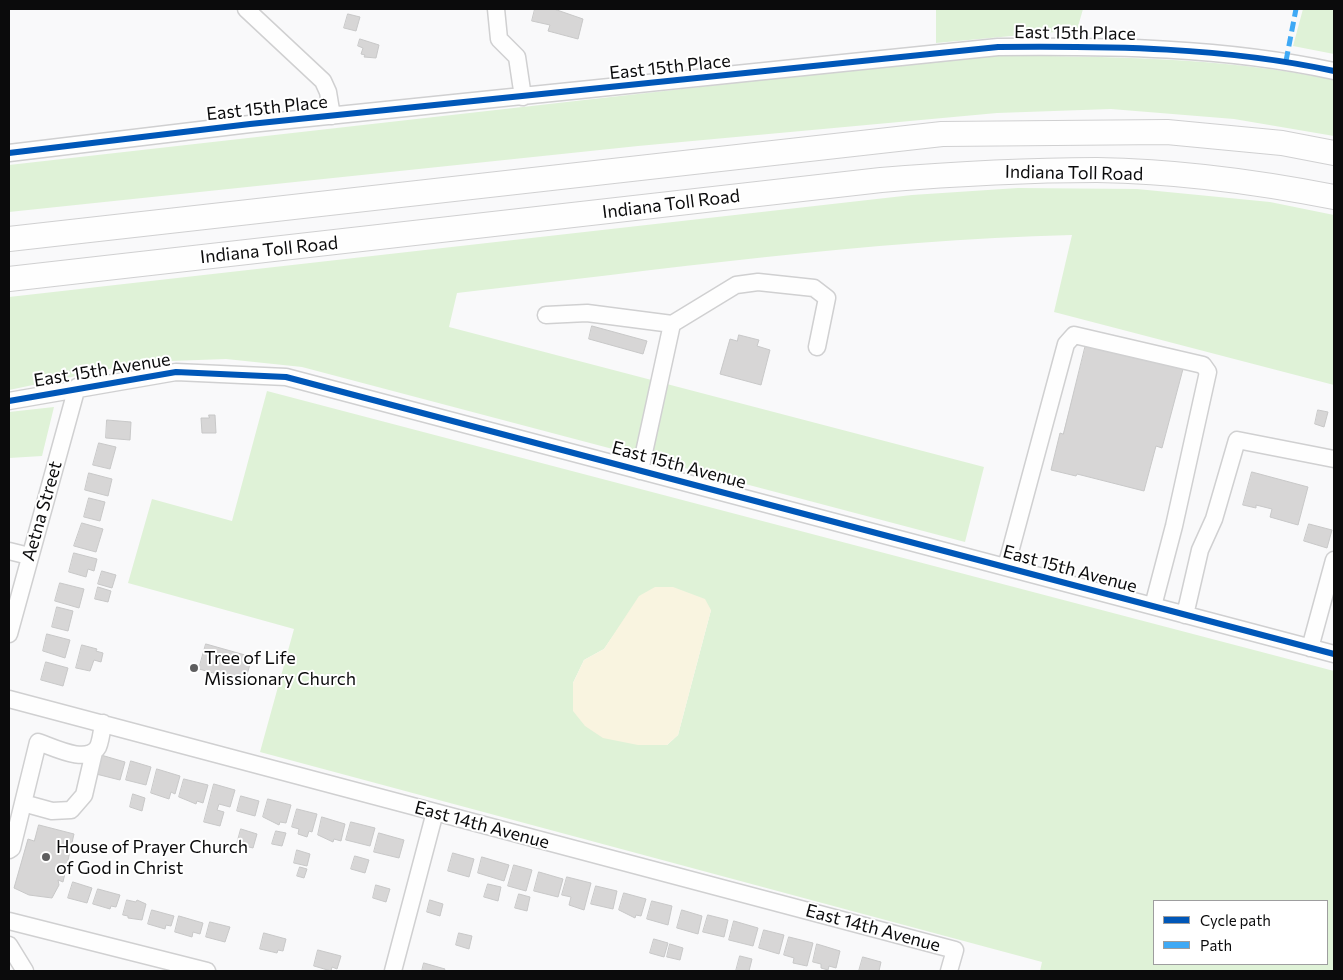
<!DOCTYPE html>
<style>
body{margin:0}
#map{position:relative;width:1343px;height:980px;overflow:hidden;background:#f9f9fa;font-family:Commissioner,sans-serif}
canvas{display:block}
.frame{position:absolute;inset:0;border:10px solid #0b0b0c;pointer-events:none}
.legend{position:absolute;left:1153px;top:900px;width:175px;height:65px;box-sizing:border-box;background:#fff;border:1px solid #9d9d9e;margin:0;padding:6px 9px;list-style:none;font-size:15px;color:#0b0b0c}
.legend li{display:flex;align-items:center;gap:10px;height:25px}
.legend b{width:25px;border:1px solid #9d9d9e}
</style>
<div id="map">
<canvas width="1343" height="980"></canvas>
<div class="frame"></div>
<ul class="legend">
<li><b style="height:6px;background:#0057b8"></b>Cycle path</li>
<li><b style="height:6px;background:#3fa9f5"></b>Path</li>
</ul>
</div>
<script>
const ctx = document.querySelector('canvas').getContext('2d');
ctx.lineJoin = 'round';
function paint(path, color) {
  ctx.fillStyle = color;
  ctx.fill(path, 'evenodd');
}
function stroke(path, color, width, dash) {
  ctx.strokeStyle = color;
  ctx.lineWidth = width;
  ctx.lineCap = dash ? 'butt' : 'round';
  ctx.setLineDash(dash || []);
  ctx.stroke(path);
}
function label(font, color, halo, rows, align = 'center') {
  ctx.font = font + ' Commissioner,sans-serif';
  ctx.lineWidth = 4;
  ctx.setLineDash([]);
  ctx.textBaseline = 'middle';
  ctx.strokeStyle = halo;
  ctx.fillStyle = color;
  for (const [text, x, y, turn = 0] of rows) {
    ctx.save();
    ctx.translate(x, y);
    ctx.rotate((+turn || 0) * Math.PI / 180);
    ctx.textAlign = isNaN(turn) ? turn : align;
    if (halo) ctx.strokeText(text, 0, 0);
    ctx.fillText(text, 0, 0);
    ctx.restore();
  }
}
const green = new Path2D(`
 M936 9H1083L1077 30 936 43Z
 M1303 9H1334V54L1293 46Z
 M983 55C1100 57 1220 56 1334 80V136L1234 119 1111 109 997 113 638 146 9 212V165Z
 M1018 188 1137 189 1270 202 1334 215V385L1054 312 1072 235C866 240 662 270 457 293L449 327 984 467 965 542 302 367 226 359 143 362 9 390V297L912 195Z
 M267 391 1334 671V971H1040L1042 962 260 752 294 629 128 583 152 499 232 521ZM711 610 678 735 667 745 573 683 584 660 604 649 620 626ZM1154 901H1327V964H1154Z
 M54 407 42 456 9 458V412Z`);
const sand = new Path2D(`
 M655 587H673L705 599 711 610 678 735 667 745H638L603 738 585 726 573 711V683L584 660 604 649 639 596Z`);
const building = new Path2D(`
 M535 9H554L583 19 578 39 548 31 550 25 532 21Z
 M348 14 360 17 356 31 344 28Z
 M360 39 379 45 376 58 364 57 365 55 361 54 363 48 358 46Z
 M592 326 647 341 643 354 589 339Z
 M739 335 759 340 757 346 770 350 761 385 720 374 730 339 737 341Z
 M1086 344 1183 369 1162 448 1156 446 1144 491 1077 474 1076 476 1051 470 1060 433 1063 434Z
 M1318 410 1328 412 1324 427 1315 424Z
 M209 415H215L216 433H202L201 418H209Z
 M107 420 131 422 130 440 106 438Z
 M99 443 116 447 110 469 93 465Z
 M1252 472 1308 487 1298 525 1270 517 1272 509 1256 505V508L1243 505Z
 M89 473 112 479 108 496 85 490Z
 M89 498 105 502 100 521 84 517Z
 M82 523 103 529 96 552 74 546Z
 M1309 524 1332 530 1327 548 1304 541Z
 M74 553 97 559 94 571 88 569 86 577 69 572Z
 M102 571 116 575 112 588 98 584Z
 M60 583 84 589 79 608 55 601Z
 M98 587 111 591 108 602 95 599Z
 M57 607 73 611 68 631 52 627Z
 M47 634 70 640 65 658 43 651Z
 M206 644 252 657 245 682 243 681 241 686 234 684 235 679 199 669Z
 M82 645 97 649 96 651 103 653 101 662 94 660 90 671 76 668Z
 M46 662 68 668 63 686 41 680Z
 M101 755 125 762 120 780 96 774Z
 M131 761 151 767 146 785 126 780Z
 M157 769 180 776 175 794 171 792 169 799 151 793Z
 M184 779 208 785 203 803 197 801 196 804 179 797Z
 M214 784 235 790 230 807 219 804 217 810 224 812 220 826 204 822Z
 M133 794 145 798 142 811 130 807Z
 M241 796 259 801 255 816 237 811Z
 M268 799 291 805 286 823 280 822 279 825 263 817Z
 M297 809 317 814 312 832 309 831 307 837 298 834 299 829 292 827Z
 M322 817 345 824 341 841 334 839 333 842 318 835Z
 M351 822 375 828 370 846 346 840Z
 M39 825 74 834 63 882 58 880 59 885 52 898 29 895 14 888 28 839 34 841Z
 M241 829 257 834 253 848 237 844Z
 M276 831 286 833 282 846 272 844Z
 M379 833 404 840 399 858 374 852Z
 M297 850 310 854 307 866 294 863Z
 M453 853 474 859 469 877 448 871Z
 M355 856 369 860 365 873 351 869Z
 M482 857 509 865 504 881 478 873Z
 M514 865 532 870 526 891 508 886Z
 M300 867 307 869 304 878 297 876Z
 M539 872 563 879 558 897 534 891Z
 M567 877 591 883 584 910 569 905 571 897 562 895Z
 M73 882 92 888 87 903 68 898Z
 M488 884 501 887 498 901 484 897Z
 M376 885 390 889 386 902 373 898Z
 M596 886 617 891 613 909 591 904Z
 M98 889 120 895 116 907 111 906 110 909 93 904Z
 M624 893 646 899 641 916 636 915 635 918 619 910Z
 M519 894 530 897 527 911 515 908Z
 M127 900 136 902 137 900 146 904 142 920 128 918V916L123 915Z
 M430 900 443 904 440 916 427 912Z
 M652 901 672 906 668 925 647 919Z
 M152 910 174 916 171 926 166 925 165 929 148 924Z
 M682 910 702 916 698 934 677 928Z
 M708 915 728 920 724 937 703 932Z
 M179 916 203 923 200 934 193 932 192 937 175 932Z
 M734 921 758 928 753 946 729 940Z
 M210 922 230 927 225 942 206 937Z
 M764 930 784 935 779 954 759 948Z
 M264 933 286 939 283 951 278 950 277 953 260 949Z
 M459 933 472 936 469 949 456 945Z
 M789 937 813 943 807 966 793 963 794 958 784 955Z
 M654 939 668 943 664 957 650 953Z
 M670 944 683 948 680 960 667 957Z
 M817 944 840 951 836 968 829 966 828 970 821 968V964L813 962Z
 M318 950 341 956 337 969 332 967 331 971 314 966Z
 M740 956 752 959 749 971H736Z
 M863 957 881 962 879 971H859Z
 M424 963 445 969 444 971H422Z`);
const minor = new Path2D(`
 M246 9 323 81 328 92 332 116
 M496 9 499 39 517 57 523 97
 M9 153 250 124 998 47C1111 46 1223 47 1334 71
 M546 315 587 313 672 324
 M9 401 176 372 286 377 1334 654
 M640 471 672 324 736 285 758 282 814 288 827 298 817 347
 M9 551 29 556
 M1006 567 1066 344 1074 335 1203 365 1208 372 1174 526 1153 606
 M1185 615 1200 550 1214 519 1237 440 1334 459
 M9 634 77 387
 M1310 648 1334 560
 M9 699 955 950 949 971
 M23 803 52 811 71 810 84 795 94 752
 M9 850 12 848 38 742C53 747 87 765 98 747 101 740 102 730 103 723
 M9 921 207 971
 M9 945 25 971
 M393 971 435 812`);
const highway = new Path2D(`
 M9 239 942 134 1167 132 1282 143 1334 153
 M9 279 881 180C953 174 1025 170 1097 170 1176 171 1257 182 1334 197`);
const quiet = new Path2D(`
 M1286 61 1296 9`);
const cycleway = new Path2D(`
 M9 153 250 124 998 47C1111 46 1223 47 1334 71
 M9 401 176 372 286 377 1334 654`);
const markers = [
 [194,668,5,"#5e5e5f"],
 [46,857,5,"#5e5e5f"]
];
const streetNames = [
 ["East 15th Place",1075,33,1],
 ["East 15th Place",670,67,-6],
 ["East 15th Place",267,108,-6],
 ["Indiana Toll Road",1074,173,1],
 ["Indiana Toll Road",671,204,-7],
 ["Indiana Toll Road",269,250,-6],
 ["East 15th Avenue",102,370,-9],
 ["East 15th Avenue",679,465,15],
 ["Aetna Street",42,511,-74],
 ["East 15th Avenue",1070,569,15],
 ["East 14th Avenue",482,825,15],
 ["East 14th Avenue",873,928,15]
];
const poiNames = [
 ["Tree of Life",204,658],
 ["Missionary Church",204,679],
 ["House of Prayer Church",56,847],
 ["of God in Christ",56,868]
];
paint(green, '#dff2d7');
paint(sand, '#f9f4e0');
paint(building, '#d7d6d6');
stroke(building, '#c8c8c8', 1);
stroke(minor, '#d0d0d1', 19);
stroke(highway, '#d0d0d1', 26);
stroke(minor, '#fefefe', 16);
stroke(highway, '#fefefe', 24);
stroke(quiet, '#3fa9f5', 5, [10, 5]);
stroke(cycleway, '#0057b8', 6);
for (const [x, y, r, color] of markers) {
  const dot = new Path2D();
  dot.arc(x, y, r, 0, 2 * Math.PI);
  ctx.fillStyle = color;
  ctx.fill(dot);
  stroke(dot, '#fff', 2);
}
label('18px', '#0b0b0c', '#fff', streetNames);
label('18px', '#0b0b0c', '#fff', poiNames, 'left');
</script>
